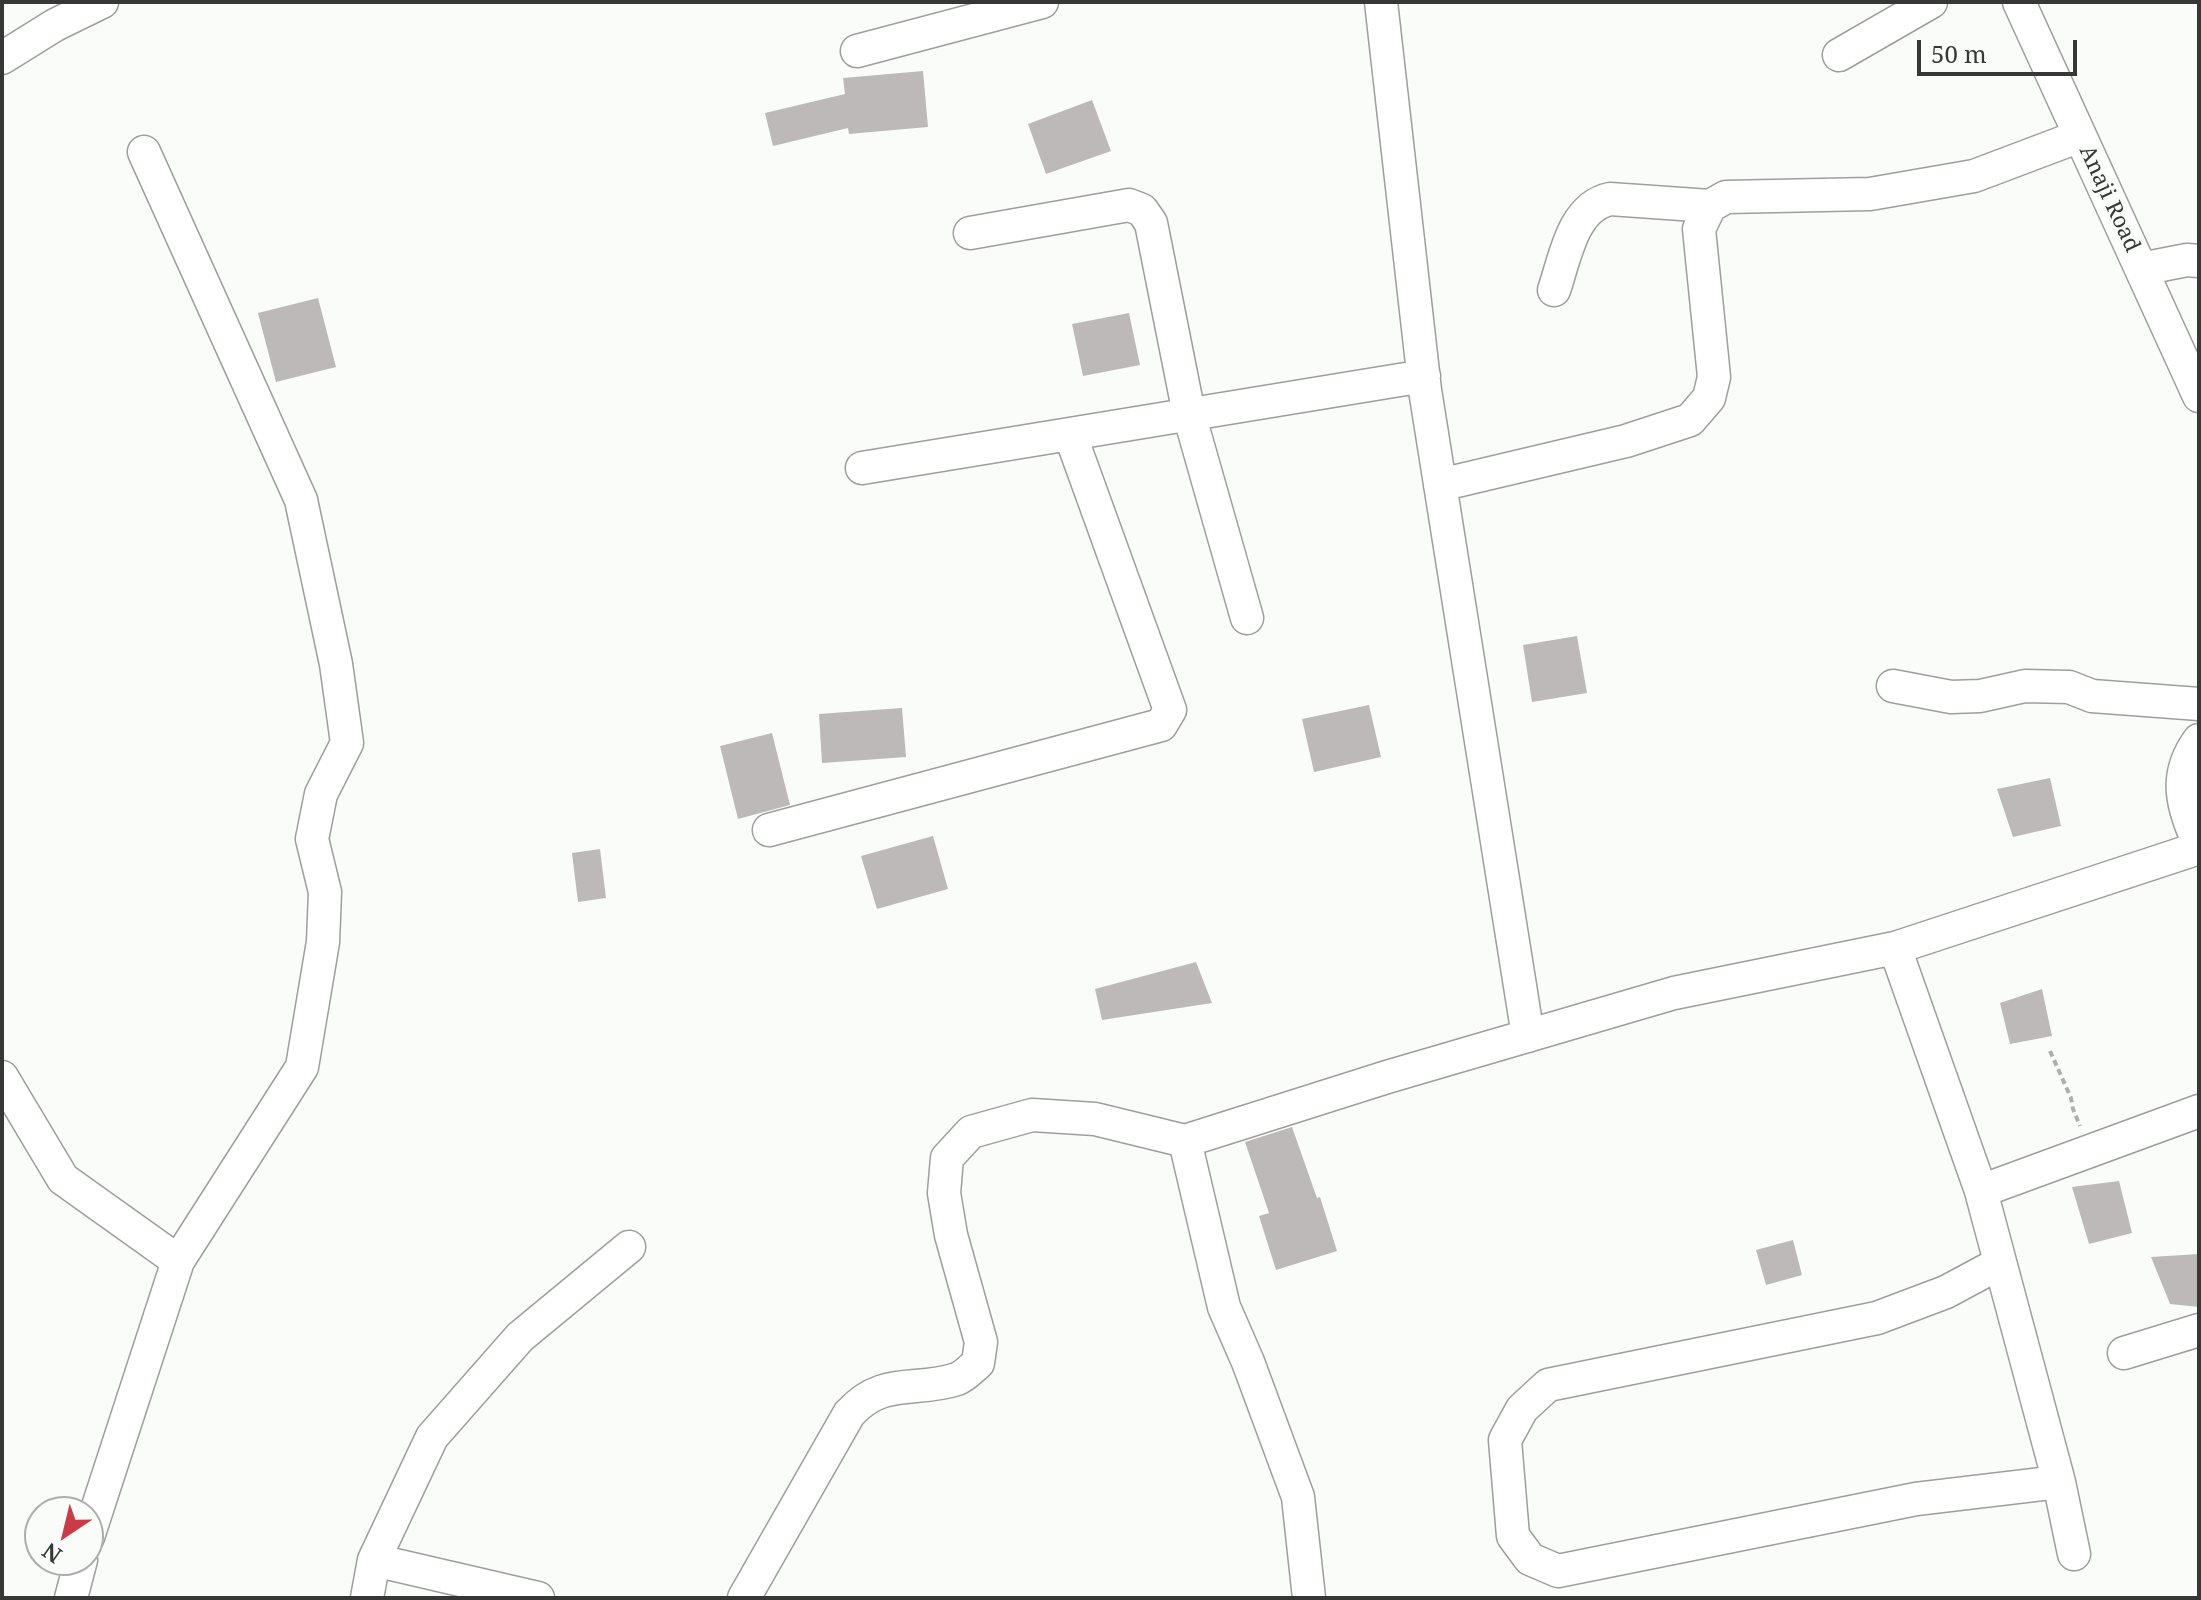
<!DOCTYPE html>
<style>
body{margin:0}
#map{position:relative;width:2201px;height:1600px;overflow:hidden;background:#fafcfa;font-family:"Noto Serif",serif}
canvas{display:block}
.frame{position:absolute;inset:0;border:4px solid #363736;pointer-events:none}
.north{position:absolute;left:24px;top:1496px;width:80px;height:80px;box-sizing:border-box;background:#fafcfa;border:2px solid #acadac;border-radius:50%;rotate:215deg;font-size:22px;font-weight:700;line-height:32px;text-align:center;color:#363736}
.north::after{content:'';display:block;margin:auto;width:28px;height:36px;background:#cb3b45;clip-path:polygon(50% 0,100% 100%,50% 72%,0 100%)}
.scale{position:absolute;left:1917px;top:40px;width:160px;height:36px;box-sizing:border-box;border:4px solid #363736;border-top:0;padding-left:10px;font-size:24px;line-height:28px;white-space:nowrap;color:#363736;-webkit-text-stroke:6px #fafcfa;paint-order:stroke}
</style>
<div id="map">
<canvas width="2201" height="1600"></canvas>
<div class="frame"></div>
<div class="north">N</div>
<div class="scale">50 m</div>
</div>
<script>
const ctx = document.querySelector('canvas').getContext('2d');
ctx.lineJoin = 'round';
function paint(path, color) {
  ctx.fillStyle = color;
  ctx.fill(path, 'evenodd');
}
function stroke(path, color, width, dash) {
  ctx.strokeStyle = color;
  ctx.lineWidth = width;
  ctx.lineCap = dash ? 'butt' : 'round';
  ctx.setLineDash(dash || []);
  ctx.stroke(path);
}
function label(font, color, halo, rows, align = 'center') {
  ctx.font = font + ' "Noto Serif",serif';
  ctx.lineWidth = 7;
  ctx.setLineDash([]);
  ctx.textBaseline = 'middle';
  ctx.strokeStyle = halo;
  ctx.fillStyle = color;
  for (const [text, x, y, turn = 0] of rows) {
    ctx.save();
    ctx.translate(x, y);
    ctx.rotate((+turn || 0) * Math.PI / 180);
    ctx.textAlign = isNaN(turn) ? turn : align;
    if (halo) ctx.strokeText(text, 0, 0);
    ctx.fillText(text, 0, 0);
    ctx.restore();
  }
}
const building = new Path2D(`
 M923 71 928 127 849 134 848 128 773 146 765 113 845 94 843 78Z
 M1092 100 1111 151 1046 174 1028 124Z
 M318 298 336 367 276 382 258 313Z
 M1129 313 1140 365 1083 376 1072 324Z
 M1577 636 1587 693 1532 702 1523 645Z
 M1369 705 1381 757 1314 772 1302 719Z
 M902 708 906 757 822 763 819 714Z
 M772 733 790 805 738 819 720 746Z
 M2050 778 2061 826 2013 837 1997 789Z
 M933 836 948 889 877 909 861 856Z
 M600 849 606 898 578 902 572 853Z
 M1196 962 1212 1003 1102 1020 1095 989Z
 M2042 989 2052 1036 2010 1044 2000 1003Z
 M1292 1127 1317 1198 1320 1197 1337 1251 1276 1270 1259 1216 1269 1213 1245 1142Z
 M2119 1181 2132 1233 2089 1244 2072 1187Z
 M1793 1240 1802 1275 1766 1285 1756 1250Z
 M2199 1254V1307L2170 1304 2151 1257Z`);
const path = new Path2D(`
 M2050 1051 2071 1098 2073 1109 2080 1126`);
const minor = new Path2D(`
 M1381 2 1425 390 1528 1036
 M2019 2 2199 396
 M857 51 1042 2
 M1839 55 1931 2
 M2 58 55 25 102 2
 M144 152 301 500 336 664 347 743 321 794 312 839 325 892 323 942 302 1067 178 1261
 M970 233 1129 205 1142 210 1151 223 1189 414 1247 618
 M2141 269 2187 260 2199 261
 M1554 290C1565 259 1572 207 1610 199L1710 206
 M862 468 1424 376
 M1440 485 1626 441 1690 420 1709 398 1714 377 1699 229 1710 206 1726 197 1870 194 1974 176 2080 136
 M1893 686 1951 697 1980 696 2025 686 2069 687 2092 696 2199 704
 M2199 740C2172 777 2183 806 2199 845
 M769 830 1161 725 1170 710 1070 434
 M1895 948 1981 1191 2059 1482 2074 1554
 M2 1077 63 1179 178 1261 88 1537
 M1981 1191 2199 1111
 M2000 1263 1946 1292 1877 1318 1548 1385 1522 1409 1505 1440 1513 1536 1530 1559 1558 1571 1916 1499 2059 1482
 M2124 1353 2199 1330
 M374 1560 538 1598
 M71 1598 81 1560
 M367 1598 374 1560 432 1437 520 1337 629 1247
 M744 1598 849 1414C883 1376 915 1393 957 1379 965 1376 972 1368 978 1363L981 1342 951 1235 944 1193 947 1158 971 1132 1032 1115 1095 1119 1185 1141
 M1309 1598 1298 1497 1248 1362 1224 1307 1185 1141 1387 1077 1674 993 1895 948 2199 848`);
const streetNames = [
 ["Anaji Road",2109,199,65]
];
paint(building, '#bdb9b9');
stroke(minor, '#9c9f9c', 35);
stroke(path, '#adafad', 4, [6, 4]);
stroke(minor, '#fff', 32);
label('22px', '#363736', '#fafcfa', streetNames);
</script>
